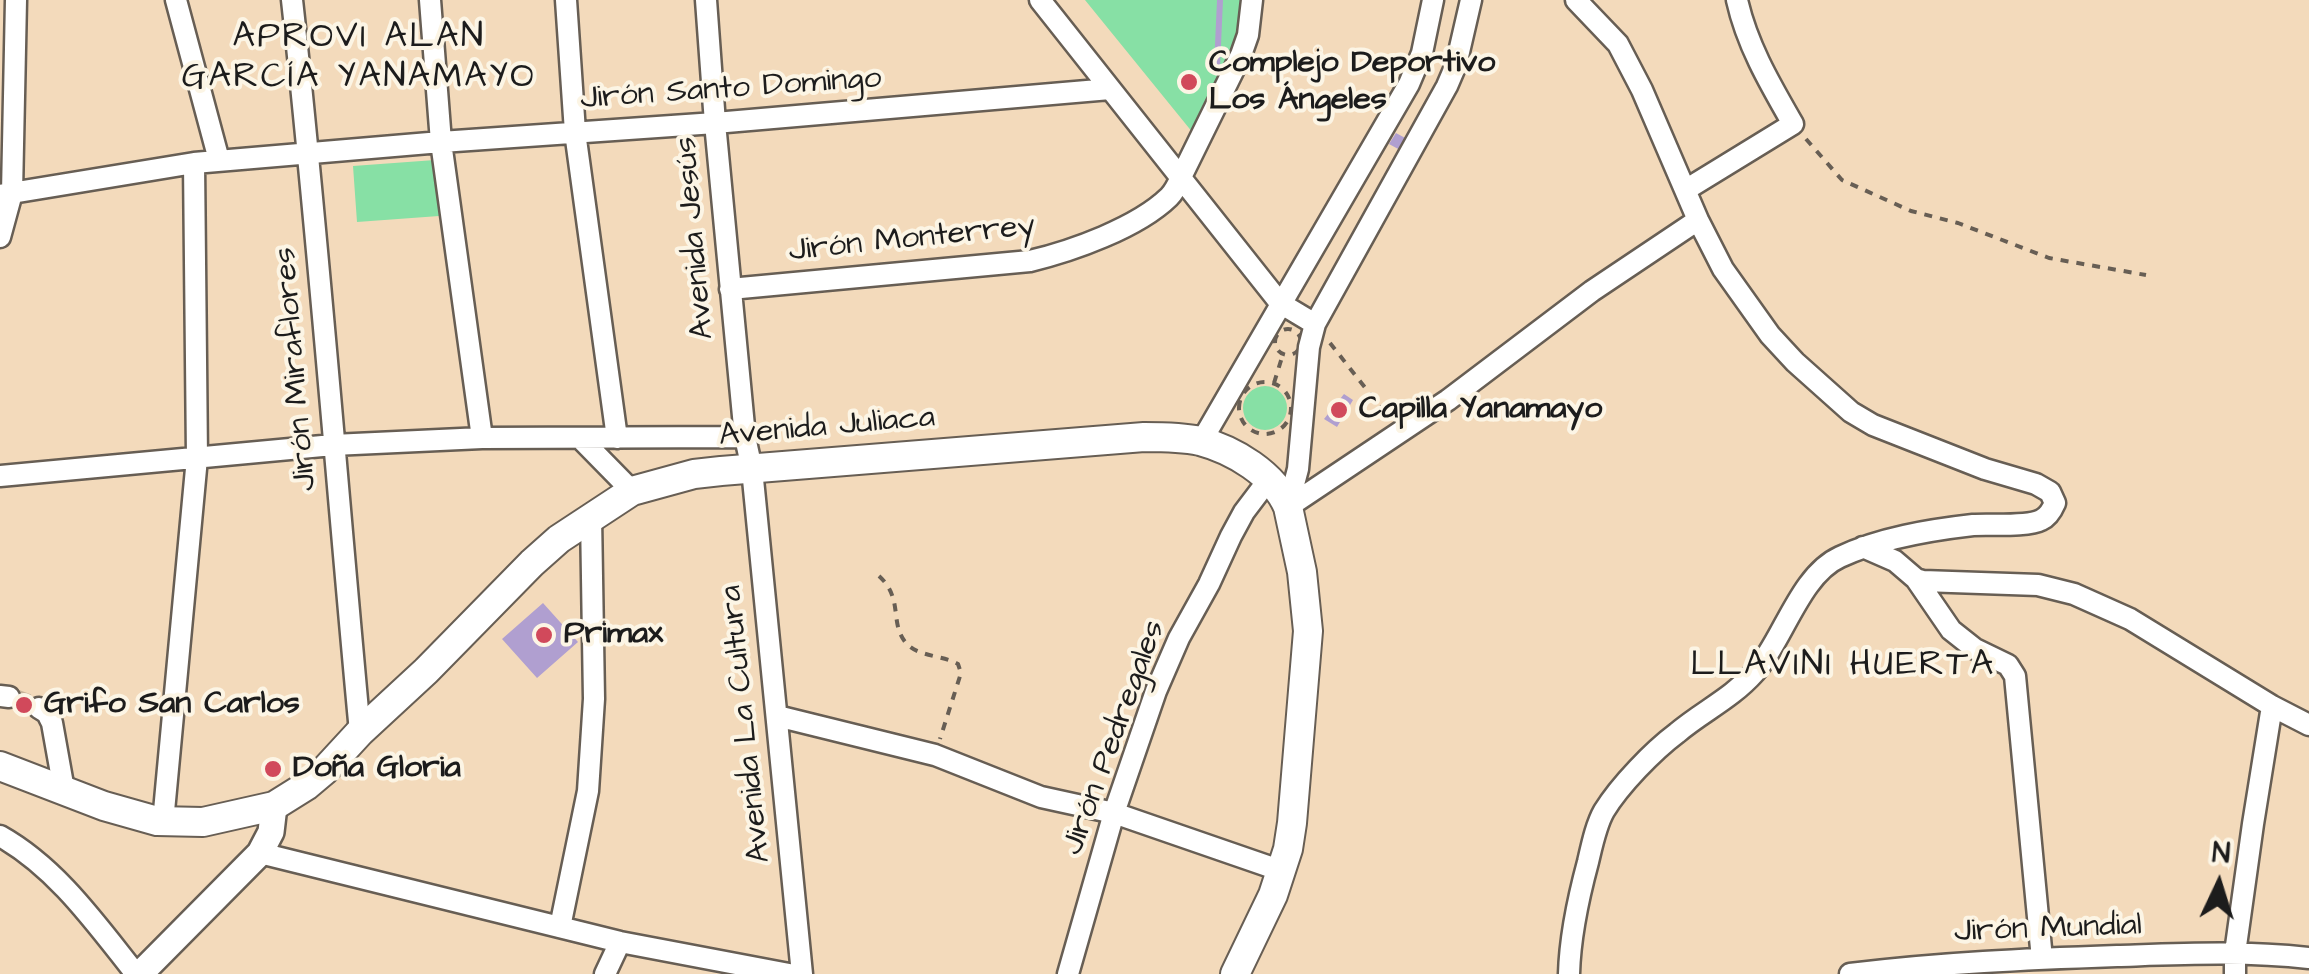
<!DOCTYPE html>
<meta charset="utf-8">
<style>
body{margin:0}
#map{position:relative;width:2309px;height:974px;overflow:hidden;background:#f3dabb;font-family:"Architects Daughter",sans-serif}
canvas{display:block}
.north{position:absolute;left:2169px;top:834px;width:100px;height:100px;-webkit-text-stroke:8px #fcf5e5;paint-order:stroke;rotate:4deg;font-size:28px;font-weight:700;line-height:40px;text-align:center;color:#1c1c1c}
.north::after{content:'';display:block;margin:auto;width:35px;height:45px;background:#1c1c1c;clip-path:polygon(50% 0,100% 100%,50% 72%,0 100%)}
</style>
<div id="map">
<canvas width="2309" height="974"></canvas>
<div class="north">N</div>
</div>
<script>
const ctx = document.querySelector('canvas').getContext('2d');
ctx.lineJoin = 'round';
function paint(path, color) {
  ctx.fillStyle = color;
  ctx.fill(path, 'evenodd');
}
function stroke(path, color, width, dash) {
  ctx.strokeStyle = color;
  ctx.lineWidth = width;
  ctx.lineCap = dash ? 'butt' : 'round';
  ctx.setLineDash(dash || []);
  ctx.stroke(path);
}
function label(font, color, halo, rows, align = 'center') {
  ctx.font = font + ' "Architects Daughter",sans-serif';
  ctx.lineWidth = 8;
  ctx.setLineDash([]);
  ctx.textBaseline = 'middle';
  ctx.strokeStyle = halo;
  ctx.fillStyle = color;
  for (const [text, x, y, turn = 0] of rows) {
    ctx.save();
    ctx.translate(x, y);
    ctx.rotate((+turn || 0) * Math.PI / 180);
    ctx.textAlign = isNaN(turn) ? turn : align;
    if (halo) ctx.strokeText(text, 0, 0);
    ctx.fillText(text, 0, 0);
    ctx.restore();
  }
}
const green = new Path2D(`
 M1085 0H1257L1193 133Z
 M435 160 439 216 357 222 353 166Z
 M1243 408a22 22 0 1 1 44 0a22 22 0 1 1-44 0Z`);
const building = new Path2D(`
 M1217 0H1223L1220 67H1214Z
 M1396 133 1407 139 1400 150 1389 144Z
 M1344 394 1353 400 1337 427 1324 419Z
 M543 603 578 642 537 678 502 639Z
 M11 691 41 702 36 715 6 704Z`);
const minorTunnel = new Path2D(`
 M9 697 39 708`);
const path = new Path2D(`
 M1806 139 1842 180 1911 211 1958 223 2049 258 2146 275
 M1275 342a13 13 0 1 1 26 0a13 13 0 1 1-26 0Z
 M1330 343 1389 418
 M1239 408a26 26 0 1 1 52 0a26 26 0 1 1-52 0Z
 M1274 383 1283 354
 M879 576C904 599 889 623 906 643 918 657 943 655 958 664L961 673 940 739`);
const minor = new Path2D(`
 M176 0 219 160
 M292 0C319 244 337 488 360 732
 M430 0 441 142 482 438
 M566 0 575 132 617 438
 M706 0 715 123 745 437 752 469 802 974
 M1040 0 1280 303 1315 324
 M1687 189 1793 124C1770 84 1747 45 1737 0
 M0 195 194 163 441 142 715 123 1110 89
 M0 237 12 193 16 0
 M730 289 1030 261C1072 251 1137 228 1169 197 1174 192 1178 184 1181 177L1241 55 1248 35 1252 0
 M581 439 632 491
 M1201 442 1409 84 1422 53 1433 0
 M0 476 333 445 482 438 745 437
 M1288 507 1298 469 1309 347 1315 324 1447 86 1456 65 1471 0
 M1288 507 1448 400 1592 291 1698 220
 M1863 547 1895 561 1916 579 1923 581 2038 585 2074 594 2130 619 2272 706 2309 725
 M1916 579 1951 630 1975 649 2008 665 2015 676 2042 959
 M0 696 9 697
 M39 708 47 713 52 723 64 790
 M777 716 935 755 1041 797 1114 813 1282 871
 M163 822 197 458 194 163
 M0 836C57 868 96 924 136 974
 M260 853 620 942 789 974
 M560 927 588 791 594 699 591 516
 M605 974 620 942
 M1068 974 1114 813 1156 691 1179 638 1209 584 1231 536 1244 512 1269 479
 M1569 974C1570 935 1578 899 1588 862 1592 845 1596 825 1604 811 1620 785 1653 751 1677 733 1703 711 1731 699 1755 672 1783 640 1800 575 1840 557 1880 538 1929 530 1973 525 1990 524 2028 527 2041 520 2048 517 2052 510 2055 503L2050 492 2036 484 1985 469 1873 425 1851 412 1795 362 1770 335 1723 269 1698 220 1642 90 1618 44 1576 0
 M1850 974C1939 963 2028 959 2117 956 2182 954 2245 951 2309 958
 M2235 974V953L2253 824 2272 706`);
const major = new Path2D(`
 M140 974 260 853 271 832 274 806`);
const highway = new Path2D(`
 M0 766 104 806 157 821 203 822 274 806 306 786 325 770 360 732 426 671 532 563 559 539 632 491 694 474 721 471 1144 437C1162 437 1182 437 1200 441 1234 450 1274 474 1288 507L1302 572 1308 631 1292 823 1288 849 1273 895 1235 974`);
const markers = [
 [1189,82,10,"#d1495b"],
 [1339,410,10,"#d1495b"],
 [544,635,10,"#d1495b"],
 [24,705,10,"#d1495b"],
 [273,769,10,"#d1495b"]
];
const poiNames = [
 ["Complejo Deportivo",1209,64],
 ["Los Ángeles",1209,101],
 ["Capilla Yanamayo",1359,410],
 ["Primax",564,635],
 ["Grifo San Carlos",44,705],
 ["Doña Gloria",293,769]
];
const streetNames = [
 ["Jirón Santo Domingo",731,90,-4],
 ["Avenida Jesús",696,238,-95],
 ["Jirón Monterrey",912,240,-6],
 ["Jirón Miraflores",297,369,-95],
 ["Avenida Juliaca",827,428,-5],
 ["Avenida La Cultura",747,724,-96],
 ["Jirón Pedregales",1115,738,-70],
 ["Jirón Mundial",2048,930,-2]
];
const neighbourhoodNames = [
 ["APROVI ALAN",359,39],
 ["GARCÍA YANAMAYO",359,79],
 ["LLAVINI HUERTA",1843,667]
];
paint(green, '#87e0a5');
paint(building, '#b09fd0');
stroke(minorTunnel, '#c8b49b', 20, [20, 10]);
stroke(minor, '#675e54', 25);
stroke(major, '#675e54', 30);
stroke(highway, '#675e54', 32);
stroke(path, '#675e54', 4, [8, 8]);
stroke(minor, '#fff', 20);
stroke(major, '#fff', 25);
stroke(highway, '#fff', 28);
for (const [x, y, r, color] of markers) {
  const dot = new Path2D();
  dot.arc(x, y, r, 0, 2 * Math.PI);
  ctx.fillStyle = color;
  ctx.fill(dot);
  stroke(dot, '#fcf5e5', 4);
}
label('bold 32px', '#1c1c1c', '#fcf5e5', poiNames, 'left');
label('32px', '#1c1c1c', '#fcf5e5', streetNames);
ctx.letterSpacing = '2.5px';
label('35px', '#1c1c1c', '#fcf5e5', neighbourhoodNames);
ctx.letterSpacing = '0px';
</script>
